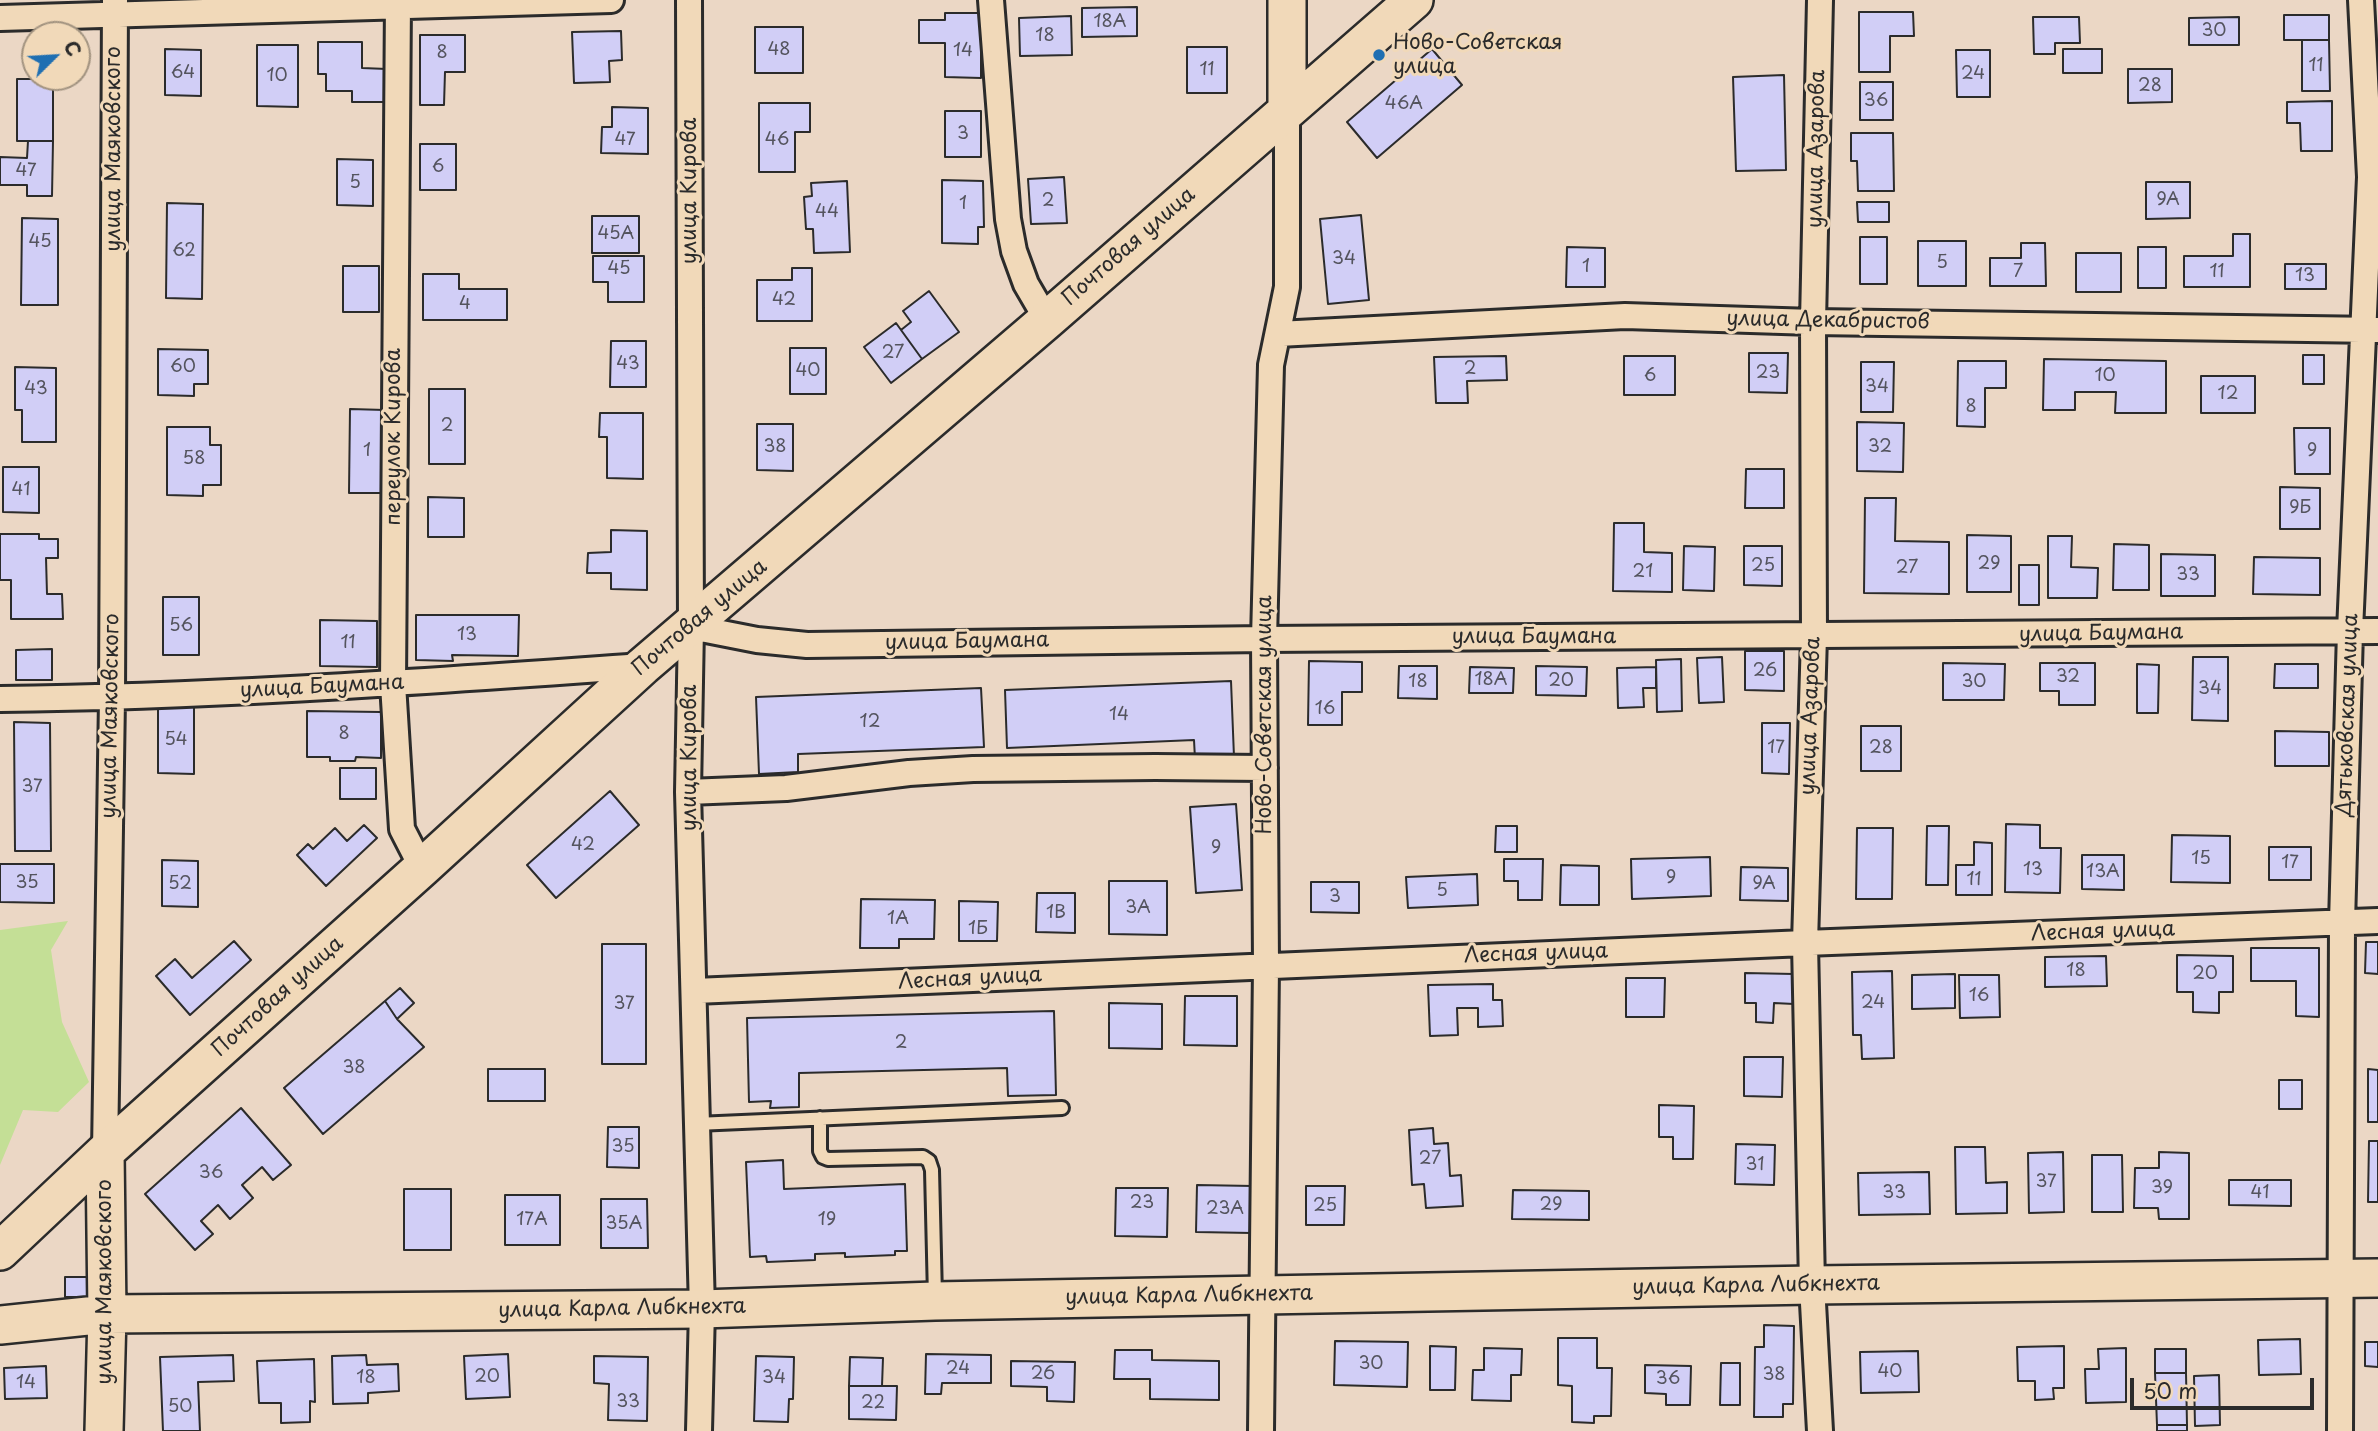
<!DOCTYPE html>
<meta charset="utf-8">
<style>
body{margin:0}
#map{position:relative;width:2378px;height:1431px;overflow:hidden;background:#ebd7c5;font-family:"Playpen Sans",sans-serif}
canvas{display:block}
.north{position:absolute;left:21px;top:21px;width:70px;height:70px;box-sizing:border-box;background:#f1d9b9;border:2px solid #a29380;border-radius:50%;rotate:66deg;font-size:19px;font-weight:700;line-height:28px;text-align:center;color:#2b2b2b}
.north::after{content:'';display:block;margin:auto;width:24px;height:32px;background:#1f6fb2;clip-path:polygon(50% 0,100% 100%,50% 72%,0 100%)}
.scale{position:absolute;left:2130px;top:1378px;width:184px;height:32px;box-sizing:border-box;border:4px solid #2b2b2b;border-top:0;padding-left:9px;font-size:21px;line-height:24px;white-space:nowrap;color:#2b2b2b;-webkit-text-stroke:5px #f1d9b9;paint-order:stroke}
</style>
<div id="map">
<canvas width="2378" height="1431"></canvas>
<div class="north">С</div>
<div class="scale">50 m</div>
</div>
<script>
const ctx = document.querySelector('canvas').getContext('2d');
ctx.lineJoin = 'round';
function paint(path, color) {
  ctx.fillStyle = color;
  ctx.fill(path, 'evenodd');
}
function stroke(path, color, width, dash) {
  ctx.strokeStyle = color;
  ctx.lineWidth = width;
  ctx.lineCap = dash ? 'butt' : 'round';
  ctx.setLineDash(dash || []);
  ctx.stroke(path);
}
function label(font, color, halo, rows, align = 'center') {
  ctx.font = font + ' "Playpen Sans",sans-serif';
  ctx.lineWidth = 6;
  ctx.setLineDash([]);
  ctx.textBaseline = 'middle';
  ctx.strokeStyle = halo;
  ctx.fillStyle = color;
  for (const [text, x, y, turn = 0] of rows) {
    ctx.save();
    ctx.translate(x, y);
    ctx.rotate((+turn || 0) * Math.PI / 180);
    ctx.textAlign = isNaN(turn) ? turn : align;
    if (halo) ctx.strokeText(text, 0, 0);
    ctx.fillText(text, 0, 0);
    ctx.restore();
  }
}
const green = new Path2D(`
 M68 921 51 950 62 1022 89 1082 58 1112 23 1110 0 1165V930Z`);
const building = new Path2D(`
 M1137 7V36L1082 37V8Z
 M1859 12H1913L1914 36H1890V72H1859Z
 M945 13H981V78L945 77V43H919V20H945Z
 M2284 15H2329V40H2284Z
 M1071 16 1072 55 1020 56 1019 18Z
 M2033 17H2079L2080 43H2055V54H2034Z
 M2239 17V45H2189V18Z
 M755 27H803V73H755Z
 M621 31 622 60 609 61 610 82 574 83 572 32Z
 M420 35H465V72H445L444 105H420Z
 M2302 40H2329L2330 91H2302Z
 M318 42H362V68L387 69V102H352V91H326V74H318Z
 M257 45H298V107L257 106Z
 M1187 47H1227V93H1187Z
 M165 49 201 50V96L165 95Z
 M1432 49 1462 85 1377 158 1347 122Z
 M2063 49H2102V73H2063Z
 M1956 50H1990V97H1957Z
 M2128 69H2172V102L2128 103Z
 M1784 75 1786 170 1736 171 1733 77Z
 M17 79H53V141H17Z
 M1860 82H1893V120H1860Z
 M2332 101V151H2301L2300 123H2287V102Z
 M759 103H810V132H795V172H759Z
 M612 107 648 108V154L601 153 602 127H612Z
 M945 111H981V157H945Z
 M1851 133H1893L1894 191H1858L1857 161H1851Z
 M28 141H53L52 196H27V185H0V157L27 158Z
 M420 144H456V190H420Z
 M337 159 373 160V206L337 205Z
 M1064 177 1067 223 1031 224 1028 179Z
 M942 180 983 181 984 227H978V244L942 243Z
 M847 181 850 252 814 253 813 229H806L804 197 812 196 811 183Z
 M2146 182H2190V218L2146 219Z
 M1857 202H1889V222H1858Z
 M167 203 203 204 202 299 166 298Z
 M1361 215 1369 300 1328 304 1320 219Z
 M592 216H639V253H592Z
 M22 218 58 219V305H21Z
 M2233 234H2250V287H2184V256H2233Z
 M1860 237H1887V284H1860Z
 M1918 241H1966V286H1918Z
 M2021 243H2045L2046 286H1990V258H2021Z
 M1567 247 1605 248V287H1566Z
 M2138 247H2166V288H2138Z
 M2076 253H2121V292H2076Z
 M593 256H644V302H608V282H593Z
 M2285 264H2326V289H2285Z
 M343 266H379V312H343Z
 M792 268H812V321H757V280H792Z
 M423 274H459V289H507V320H423Z
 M929 291 959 332 922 359 901 330 911 322 903 311Z
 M896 323 922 359 891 383 864 347Z
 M611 341H646V387H610Z
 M790 348H826V394H790Z
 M158 349 208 350V384H194V396L158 395Z
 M1749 353H1788L1787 393 1749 392Z
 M2303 355H2324V384H2303Z
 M1506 356 1507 380 1467 381 1468 403H1436L1434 357Z
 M1624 356H1675V395H1624Z
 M2044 359 2166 361V413H2115L2116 392H2075V410H2043Z
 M1958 361H2006V388H1985V427L1957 426Z
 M1861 362H1894L1893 412H1861Z
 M15 367 56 368V442H22V410H15Z
 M2201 376H2255V413H2201Z
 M429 389H465V464H429Z
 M350 409 385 410V493H349Z
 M600 413H643V479L607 478V437H599Z
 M1857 422 1904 423 1903 472 1857 471Z
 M757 424H793V471L757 470Z
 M167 427H210V445H221V485H203V496L167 495Z
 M2294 428H2330V474H2295Z
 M3 467H39V513L3 512Z
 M1746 469H1784V508H1745Z
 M2280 487 2320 488V529H2280Z
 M428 497 464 498V537H428Z
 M1865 498H1896L1895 541 1949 542V594L1864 593Z
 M1614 523H1644V552L1672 553V592L1613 591Z
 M611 530 647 531V590L611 589V573H587L588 553 611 552Z
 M0 534H39V539H58V558H46L47 594H62L63 619H11V580H0Z
 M1967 535 2011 536V592H1967Z
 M2048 536H2072L2071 567 2098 568 2097 598H2048Z
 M2114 544 2149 545V590H2113Z
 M1684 546 1715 547 1714 591 1683 590Z
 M1744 546H1782V586L1744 585Z
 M2161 554 2215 555V596H2161Z
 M2254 557 2320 558V595L2253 594Z
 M2019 565H2039V605H2019Z
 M163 597H199V655H163Z
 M416 615H519L518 656 452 655 453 661 416 660Z
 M320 620 377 621V667L320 666Z
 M52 649V680H16V650Z
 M1745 651H1784V691L1745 690Z
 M1722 657 1724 702 1699 703 1697 658Z
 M2193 657H2228V721L2192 720Z
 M1681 659 1682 711 1657 712 1656 660Z
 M1309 661 1362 662V692H1342V725H1308Z
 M1943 663 2005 664 2004 700H1943Z
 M2040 663H2095V705H2059V691H2040Z
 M2137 664 2159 665 2158 713H2137Z
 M2275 664H2318V688H2274Z
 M1399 666H1437V699L1398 698Z
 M1536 666 1587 667 1586 696 1536 695Z
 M1470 667 1514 668 1513 693H1469Z
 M1656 667V688H1643L1644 707 1618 708 1617 668Z
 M1231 681 1234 757 1195 759 1194 740 1007 748 1005 690Z
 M981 688 984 747 798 754V772L759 774 756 697Z
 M158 707H194V774L158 773Z
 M307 711 381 712V758L356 757 355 761H330V757H307Z
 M14 722 50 723 51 851H15Z
 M1762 723H1790L1789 774 1762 773Z
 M1861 726H1901V771H1861Z
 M2275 731 2329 732V766H2275Z
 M340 768H376V799H340Z
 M610 791 639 825 556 898 527 865Z
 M1236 804 1242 890 1196 893 1190 807Z
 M2006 824 2040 825V848H2061L2060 893 2005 892Z
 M364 825 377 838 326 886 297 855 308 844 313 849 335 828 347 841Z
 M1496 826H1517V852H1495Z
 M1927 826H1949L1948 885H1926Z
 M1857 828H1893L1892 899H1856Z
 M2172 835 2230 836V883L2171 882Z
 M1974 842 1992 843V895H1956V865H1974Z
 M2269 847H2311V880H2269Z
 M2082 855H2124V890L2082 889Z
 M1710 857 1711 896 1632 899 1631 859Z
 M1504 859H1543L1542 900H1518V881H1504Z
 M162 860 198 861V907L162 906Z
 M0 864H54V903L0 902Z
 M1561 865 1599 866V905H1560Z
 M1741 867 1788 868V901L1740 900Z
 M1477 874 1478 905 1408 908 1406 877Z
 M1109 881H1167V935L1109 934Z
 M1311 882H1359V913L1311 912Z
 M1037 893H1075V933L1036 932Z
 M861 899 935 900 934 939H899V948H860Z
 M959 901 998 902 997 941H959Z
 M234 941 251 960 190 1015 156 976 175 959 192 978Z
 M2366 942H2378V974L2365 973Z
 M602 944H646V1064H602Z
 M2251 948H2319V1017L2296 1016V981H2251Z
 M2177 955 2233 956V992H2219V1013L2193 1012V992H2177Z
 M2106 956 2107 986 2045 987V957Z
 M1892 971 1894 1058 1862 1059 1861 1035H1853L1852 972Z
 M1745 973 1794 974V1004L1774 1003 1773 1023 1756 1022V1003H1745Z
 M1955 974V1008L1912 1009V975Z
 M1959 975H1999L2000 1017 1960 1018Z
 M1626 978H1665L1664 1017H1626Z
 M1493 984V1000H1502L1503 1026 1478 1027V1008H1457L1458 1035 1430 1036 1428 985Z
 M400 988 414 1003 397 1019 385 1001Z
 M1185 996H1237V1046L1184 1045Z
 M385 1001 397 1019 424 1047 323 1134 284 1088Z
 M1109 1003 1162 1004V1049L1109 1048Z
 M1054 1011 1056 1095 1008 1096 1007 1068 799 1073V1107L770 1108 771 1101 749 1102 747 1018Z
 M1744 1057H1783L1782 1097 1744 1096Z
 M488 1069H545V1101H488Z
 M2368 1069 2378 1070V1122H2368Z
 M2279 1080H2302V1109H2279Z
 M1659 1105 1694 1106 1693 1159H1673V1137H1659Z
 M241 1108 291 1165 273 1180 262 1167 242 1185 253 1198 230 1219 218 1205 201 1221 213 1234 195 1250 145 1194Z
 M608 1127H639V1168L607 1167Z
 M1433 1128 1434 1144 1448 1143 1450 1176 1461 1175 1463 1206 1426 1208 1424 1184 1412 1185 1409 1130Z
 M2369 1141H2378V1202H2368Z
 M1736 1144 1775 1145 1774 1185 1735 1184Z
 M1955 1147H1985L1986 1183 2007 1182V1213L1956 1214Z
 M2063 1152 2064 1212 2029 1213 2028 1153Z
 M2159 1152 2189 1153V1219H2159L2158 1208H2134L2135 1168H2159Z
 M2092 1155H2122L2123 1212H2092Z
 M783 1160 784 1189 905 1184 907 1251H895V1255L845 1257V1253L815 1254V1260L767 1262 766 1256 750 1257 746 1162Z
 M1929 1172 1930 1214 1859 1215 1858 1173Z
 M2229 1180H2291V1206L2229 1205Z
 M1197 1185 1253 1186 1252 1233 1196 1232Z
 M1306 1186H1345L1344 1225H1306Z
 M1116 1188H1168L1167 1237 1115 1236Z
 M404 1189H451V1250H404Z
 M1513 1190 1589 1191V1220L1512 1219Z
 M505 1195H560V1245H505Z
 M601 1199H647L648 1248H601Z
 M65 1277H87V1297H65Z
 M1764 1325 1794 1326 1793 1404H1783V1417H1754L1755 1347H1764Z
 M1558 1338H1597V1368H1612L1611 1416H1594V1423L1572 1422V1386L1558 1385Z
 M2300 1339 2301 1374 2259 1375 2258 1340Z
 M1335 1341 1408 1342 1407 1387 1334 1385Z
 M2365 1342H2378V1367L2365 1366Z
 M1430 1346 1456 1347 1455 1390H1430Z
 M2064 1346V1388H2053L2054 1399 2035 1400V1381H2018L2017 1347Z
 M1484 1348 1522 1349 1521 1375H1511V1401L1472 1400 1473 1370H1484Z
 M2126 1348V1402L2086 1403 2085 1369H2099L2098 1349Z
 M2155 1349H2186V1373H2155Z
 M1115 1350H1152V1360L1219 1361V1400L1150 1399V1379H1114Z
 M1918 1351 1919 1392 1861 1393 1860 1352Z
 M508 1354 510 1397 466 1399 464 1356Z
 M926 1354 991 1355V1383H942L941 1394H925Z
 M233 1355 234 1381 198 1382 200 1431H163L160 1357Z
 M366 1355 367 1365 398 1364 399 1391 368 1393V1403L333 1404 332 1356Z
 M594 1356 648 1357 647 1421 608 1420 609 1384 594 1383Z
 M756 1356 794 1357 793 1399H789L788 1422 754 1421Z
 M850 1357 883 1358 882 1386H849Z
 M314 1359 315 1402 310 1401V1422L281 1423V1403H259L257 1361Z
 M1011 1361 1075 1362 1074 1402 1047 1401V1387L1011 1386Z
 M1721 1363H1740V1405H1720Z
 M1645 1365 1691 1366 1690 1405H1666V1394L1645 1393Z
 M46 1366 47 1398 5 1399 4 1368Z
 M2155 1373H2186L2187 1425H2157Z
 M2219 1375 2220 1425 2195 1426 2194 1376Z
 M849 1386H897L896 1420 849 1419Z
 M2157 1425H2187V1431H2157Z`);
const lane = new Path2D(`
 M820 1118V1151L823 1157 828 1159 923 1157 929 1161 932 1170 935 1297
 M696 1124 1062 1108`);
const street = new Path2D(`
 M398 0 393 684 402 829 422 868
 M689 0 691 627 688 792 702 1309 699 1431
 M991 0 1008 219 1014 251 1026 284 1047 320
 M0 18 611 0
 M1278 334 1625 316 1813 322 2378 330
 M691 627 757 640 807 645 1264 639 2378 631
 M0 699C215 697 429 681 643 666
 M688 792 786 788 909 773 973 769 1155 767 1265 768
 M695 991 1805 943 2378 921
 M105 1152 112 698 115 0
 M1261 1431 1266 966 1264 639 1271 365 1287 287V110
 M1820 1431 1812 1285 1805 943 1814 636 1813 322 1820 0
 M2340 1431 2342 923 2350 631 2370 177 2361 0`);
const secondary = new Path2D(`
 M1287 110V0
 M0 1251 105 1152 422 868 643 666 1047 320 1414 0
 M0 1325 107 1314 702 1309 935 1301 1812 1285 2378 1278
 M104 1431 107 1314 105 1152`);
const markers = [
 [1379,55,7,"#1f6fb2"]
];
const numberNames = [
 ["18А",1110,22],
 ["30",2214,31],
 ["18",1045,36],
 ["48",779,50],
 ["14",963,51],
 ["8",442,53],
 ["11",2316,66],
 ["11",1207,70],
 ["64",183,73],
 ["24",1973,74],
 ["10",277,76],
 ["28",2150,86],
 ["36",1876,101],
 ["46А",1404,104],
 ["3",963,134],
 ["47",625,140],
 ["46",777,140],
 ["6",438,167],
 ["47",26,171],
 ["5",355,183],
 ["9А",2168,200],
 ["2",1048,201],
 ["1",963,204],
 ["44",827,212],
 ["45А",616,234],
 ["45",40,242],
 ["62",184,251],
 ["34",1344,259],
 ["5",1942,263],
 ["1",1586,267],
 ["45",619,269],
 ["7",2018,272],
 ["11",2217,272],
 ["13",2305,276],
 ["42",784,300],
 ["4",465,304],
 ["27",893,353],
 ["43",628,364],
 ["60",183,367],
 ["2",1470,369],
 ["40",808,371],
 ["23",1768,373],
 ["6",1650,376],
 ["10",2105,376],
 ["34",1877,387],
 ["43",36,389],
 ["12",2228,394],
 ["8",1971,407],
 ["2",447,426],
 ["38",775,447],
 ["32",1880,447],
 ["1",367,451],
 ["9",2312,451],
 ["58",194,459],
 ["41",21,490],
 ["9Б",2300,508],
 ["29",1989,564],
 ["25",1763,566],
 ["27",1907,568],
 ["21",1643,572],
 ["33",2188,575],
 ["56",181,626],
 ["13",467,635],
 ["11",348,643],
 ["26",1765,671],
 ["32",2068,677],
 ["18А",1491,680],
 ["20",1561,681],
 ["18",1418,682],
 ["30",1974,682],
 ["34",2210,689],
 ["16",1325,709],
 ["14",1119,715],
 ["12",870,722],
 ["8",344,734],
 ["54",176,740],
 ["17",1776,748],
 ["28",1881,748],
 ["37",32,787],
 ["42",583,845],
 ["9",1216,848],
 ["15",2201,859],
 ["17",2290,863],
 ["13",2033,870],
 ["13А",2103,872],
 ["9",1671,878],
 ["11",1974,880],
 ["35",27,883],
 ["52",180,884],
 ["9А",1764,884],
 ["5",1442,891],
 ["3",1335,897],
 ["3А",1138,908],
 ["1В",1056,913],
 ["1А",898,919],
 ["1Б",978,929],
 ["18",2076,971],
 ["20",2205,974],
 ["16",1979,996],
 ["24",1873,1003],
 ["37",624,1004],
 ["2",901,1043],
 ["38",354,1068],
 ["35",623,1147],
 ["27",1430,1159],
 ["31",1755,1165],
 ["36",211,1173],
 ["37",2046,1182],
 ["39",2162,1188],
 ["33",1894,1193],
 ["41",2260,1193],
 ["23",1142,1203],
 ["29",1551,1205],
 ["25",1325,1206],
 ["23А",1225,1209],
 ["17А",532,1220],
 ["19",827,1220],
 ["35А",624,1224],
 ["30",1371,1364],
 ["24",958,1369],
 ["40",1890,1372],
 ["26",1043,1374],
 ["38",1774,1375],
 ["20",487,1377],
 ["18",366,1378],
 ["34",774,1378],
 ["36",1668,1379],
 ["14",26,1383],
 ["33",628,1402],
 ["22",873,1403],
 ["50",180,1407]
];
const poiNames = [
 ["Ново-Советская",1393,43],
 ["улица",1393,67]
];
const streetNames = [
 ["улица Маяковского",114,149,-90],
 ["улица Азарова",1817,149,-89],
 ["улица Кирова",690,191,-90],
 ["Почтовая улица",1129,247,-41],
 ["улица Декабристов",1828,321,1],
 ["переулок Кирова",394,437,-90],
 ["Почтовая улица",700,618,-40],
 ["улица Баумана",2101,634,-1],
 ["улица Баумана",1534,637],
 ["улица Баумана",967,642,-1],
 ["улица Баумана",322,687,-3],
 ["Ново-Советская улица",1265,715,-90],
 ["Дятьковская улица",2348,715,-88],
 ["улица Маяковского",111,716,-89],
 ["улица Азарова",1811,716,-88],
 ["улица Кирова",690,758,-90],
 ["Лесная улица",2103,932,-2],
 ["Лесная улица",1536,954,-2],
 ["Лесная улица",970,979,-3],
 ["Почтовая улица",278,997,-42],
 ["улица Маяковского",105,1282,-90],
 ["улица Карла Либкнехта",1756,1286,-1],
 ["улица Карла Либкнехта",1189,1296,-1],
 ["улица Карла Либкнехта",622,1309,-1]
];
paint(green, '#c4df96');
paint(building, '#d1cef6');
stroke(building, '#2b2b2b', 2);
stroke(lane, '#2b2b2b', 18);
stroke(street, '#2b2b2b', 30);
stroke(secondary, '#2b2b2b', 42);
stroke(lane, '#f1d9b9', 12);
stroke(street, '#f1d9b9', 24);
stroke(secondary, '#f1d9b9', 37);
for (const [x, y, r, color] of markers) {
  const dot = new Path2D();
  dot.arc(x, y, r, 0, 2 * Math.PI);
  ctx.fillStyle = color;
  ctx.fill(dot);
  stroke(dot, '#f1d9b9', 2.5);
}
label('18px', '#54545e', null, numberNames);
label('21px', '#2b2b2b', '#f1d9b9', poiNames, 'left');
label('21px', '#2b2b2b', '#f1d9b9', streetNames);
</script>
